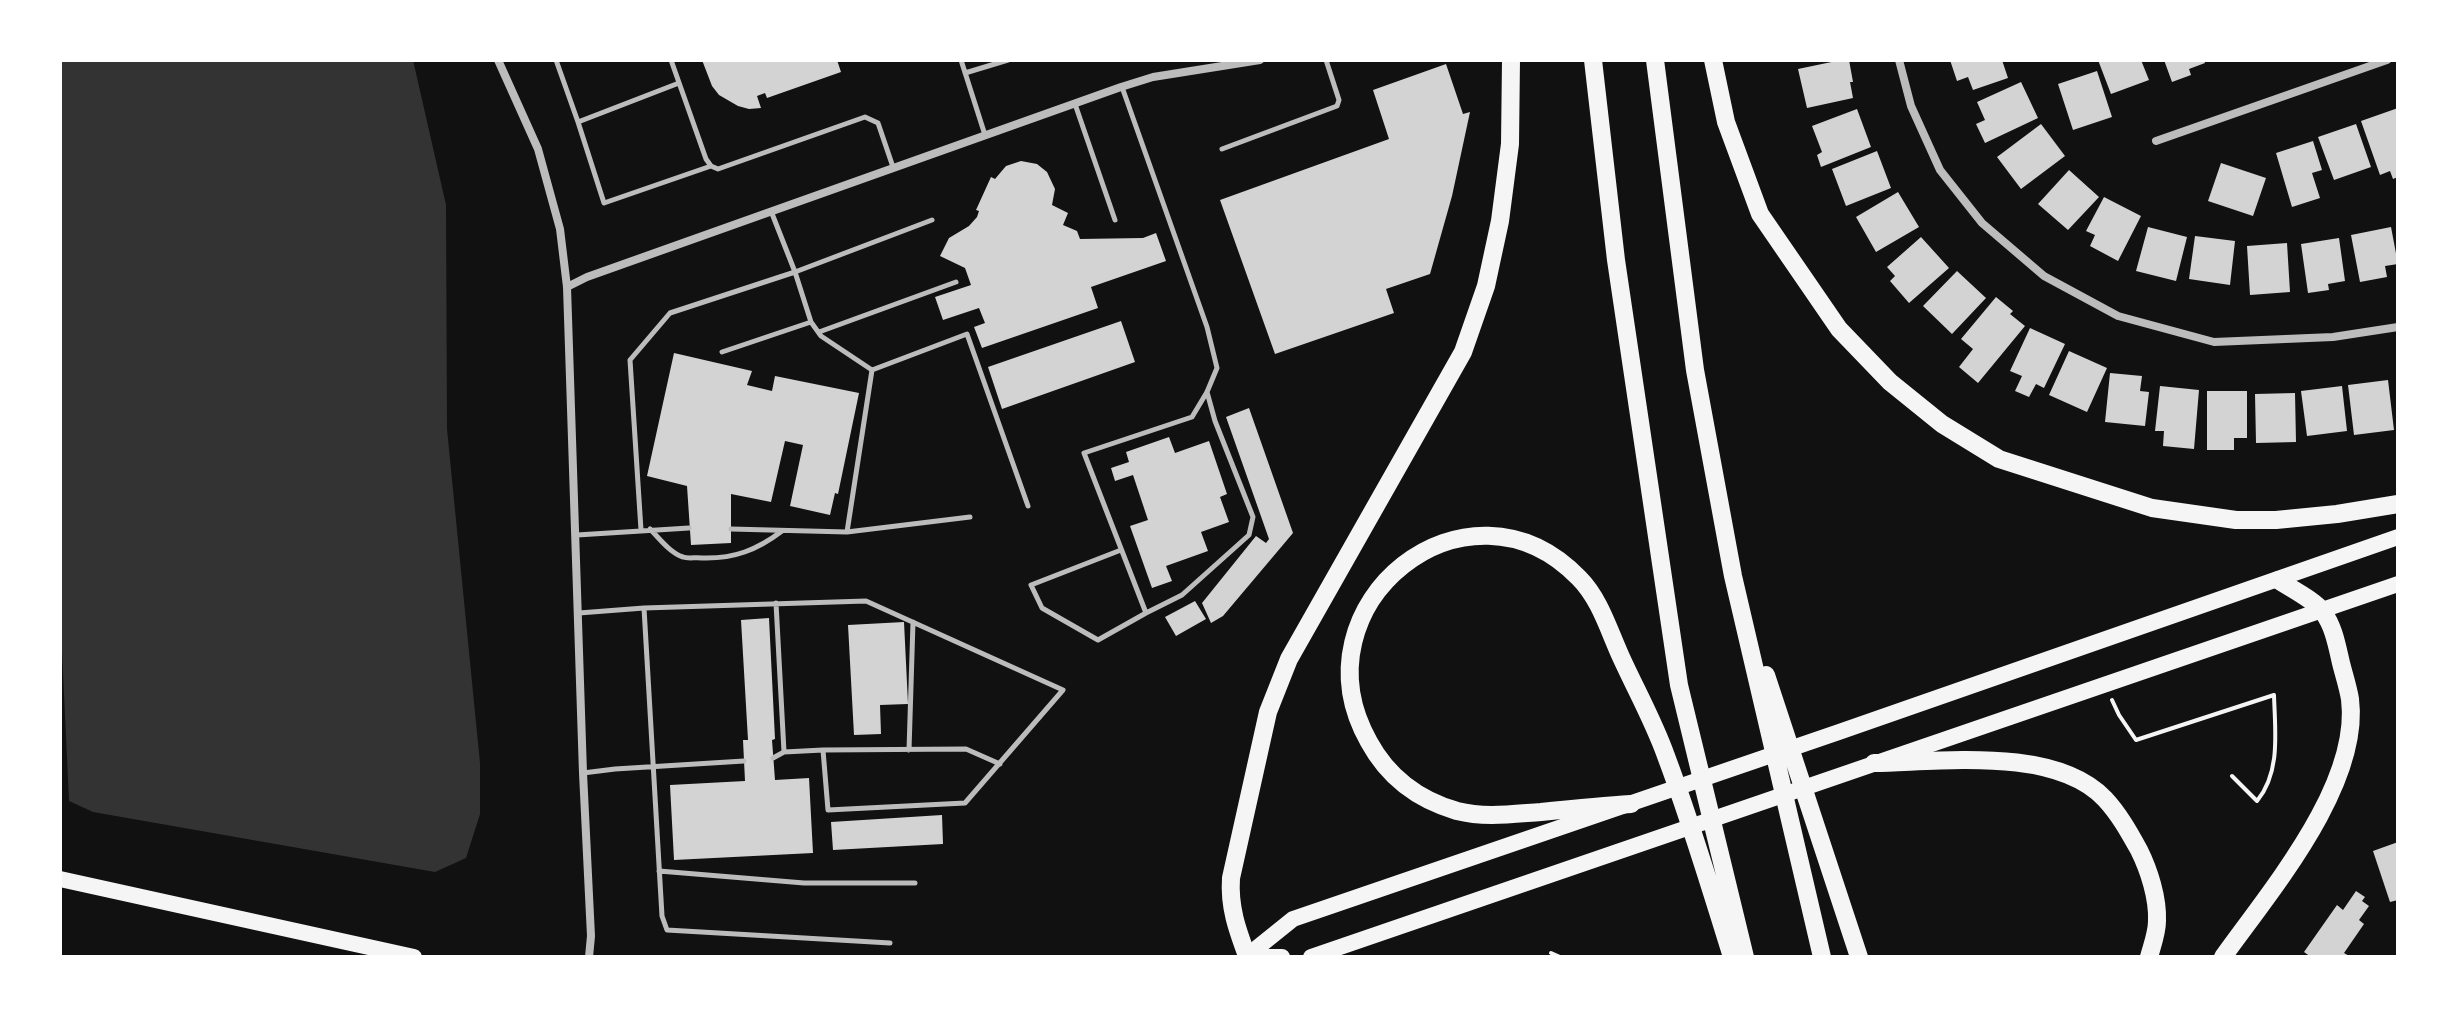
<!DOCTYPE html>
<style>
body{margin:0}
#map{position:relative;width:2458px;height:1017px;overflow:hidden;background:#111;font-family:Lato,sans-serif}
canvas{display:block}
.frame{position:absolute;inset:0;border:62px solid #fff;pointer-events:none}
</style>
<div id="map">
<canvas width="2458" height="1017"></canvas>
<div class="frame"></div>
</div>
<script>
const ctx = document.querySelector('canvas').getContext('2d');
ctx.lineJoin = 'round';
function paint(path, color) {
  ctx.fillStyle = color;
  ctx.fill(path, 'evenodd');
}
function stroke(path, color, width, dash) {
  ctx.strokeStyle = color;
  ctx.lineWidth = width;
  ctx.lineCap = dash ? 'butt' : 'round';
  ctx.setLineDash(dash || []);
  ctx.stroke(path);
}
const water = new Path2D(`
 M60 60H413L446 205 447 429 480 763V814L466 858 435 872 93 812 69 801 60 608Z`);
const building = new Path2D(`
 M702 60H837L841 72 767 98 765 93 757 96 761 108 749 109 738 106 719 95 712 86Z
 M1841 60H1849L1853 82H1850L1853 98 1807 108 1798 69Z
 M1950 60H2002L2008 78 1973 90 1968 77 1957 81Z
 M2098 60H2141L2149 80 2111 94Z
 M2164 60H2204L2205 63 2189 69 2191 75 2172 82Z
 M1446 64 1463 114 1470 112 1452 196 1430 274 1386 289 1394 313 1275 354 1220 200 1389 139 1373 90Z
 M2097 71 2112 117 2073 130 2058 84Z
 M2021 82 2038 118 1985 143 1976 124 1985 120 1977 102Z
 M2398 108V177L2393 179 2390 171 2380 175 2361 121Z
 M1857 109 1871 147 1821 167 1817 155 1822 152 1812 126Z
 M2041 124 2065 156 2021 189 1997 157Z
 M2356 124 2371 167 2334 180 2318 137Z
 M2313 141 2322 170 2312 173 2320 198 2292 207 2276 153Z
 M1877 151 1891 188 1846 206 1832 169Z
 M1021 161 1037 164 1047 172 1055 189 1052 205 1068 213 1063 225 1077 231 1080 239 1143 238 1156 233 1166 261 1091 287 1098 308 982 348 974 327 985 323 979 308 943 320 935 297 971 285 965 268 940 256 949 238 969 226 977 217 979 211 976 210 991 177 995 179 1006 166Z
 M2221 163 2266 178 2253 216 2208 201Z
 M2069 170 2099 197 2068 230 2038 204Z
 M1898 192 1919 227 1876 252 1856 217Z
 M2104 197 2141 216 2118 261 2090 246 2095 235 2086 231Z
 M2148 227 2187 237 2176 281 2136 271Z
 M2391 227 2398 264 2385 266 2387 277 2360 282 2351 235Z
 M2195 236 2235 241 2230 285 2189 279Z
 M1921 237 1949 268 1909 303 1890 281 1895 276 1887 267Z
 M2339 238 2345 281 2328 284 2329 290 2308 293 2301 244Z
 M2287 243 2290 292 2250 295 2247 246Z
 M1957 271 1986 298 1952 334 1923 306Z
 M1996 297 2013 311 2010 314 2025 326 1978 383 1959 367 1973 349 1961 339Z
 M1121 321 1135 362 1002 409 988 367Z
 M2030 328 2065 344 2044 388 2036 384 2029 397 2015 391 2022 376 2010 371Z
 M2069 351 2107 368 2087 412 2049 395Z
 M674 353 752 371 747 385 772 391 775 376 859 393 838 494 835 493 830 515 790 506 803 445 785 441 771 502 731 494V543L691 545 687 486 647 476Z
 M2110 373 2142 376 2140 391 2149 392 2145 426 2105 422Z
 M2388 380 2394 430 2354 435 2348 385Z
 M2160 386 2199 390 2194 449 2163 446 2164 431H2155Z
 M2342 386 2347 431 2307 436 2301 391Z
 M2207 391H2247V438H2234V450H2207Z
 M2295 393 2296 442 2256 443 2255 394Z
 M1249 408 1293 533 1223 616 1211 623 1202 603 1256 536 1266 543 1269 539 1226 417Z
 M1169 437 1175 453 1209 441 1227 494 1220 497 1229 522 1201 532 1208 551 1166 566 1172 581 1152 588 1130 526 1148 520 1133 475 1115 481 1111 468 1129 462 1126 452Z
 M1195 601 1206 619 1176 636 1165 617Z
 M769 618 775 739 772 740 775 780 809 778 813 853 674 860 670 785 745 781 743 740H748L741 620Z
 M904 622 908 704 880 705 881 734 854 735 848 625Z
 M942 815 943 844 833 850 831 822Z
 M2398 842V900L2390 902 2373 851Z
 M2356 891 2365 897 2362 901 2369 906 2359 920 2364 924 2344 953 2351 957H2311L2304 952 2337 905 2343 910Z`);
const path = new Path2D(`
 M2112 700 2119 715 2136 740 2274 695C2275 731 2281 772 2257 801L2232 776
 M1551 953 1560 957`);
const service = new Path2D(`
 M556 60 578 122 604 203 711 166
 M671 60 706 159 711 166 718 169 865 117 878 123 893 167
 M961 60 985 135
 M965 73 1008 60
 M1075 104 1115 220
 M578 122 679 83
 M1222 149 1337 106 1339 100 1326 60
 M771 211 795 272 811 322 821 336 872 370 847 532 970 517
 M819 332 956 282
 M722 352 811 322
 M872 370 967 334 1028 506
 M650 529C659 538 670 553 683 557 688 559 696 557 702 558 734 559 757 550 782 531
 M731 529 847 532
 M641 530 630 360 670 313 795 272 932 220
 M577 535 689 528
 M1121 550 1031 585 1042 608 1098 640 1146 613 1084 453 1192 417 1207 392 1217 368 1207 327 1122 87
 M644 608 662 916 667 930 890 943
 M579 613 644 608 866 601 1063 690 965 803 828 810 823 750 784 752 776 603
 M1146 613 1182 595 1249 535 1253 517 1215 421 1207 392
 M823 750 966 749 1000 764
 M909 750 913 622
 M773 758 784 752
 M583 773 615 769 744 761
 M659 871 804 883H915`);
const minor = new Path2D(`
 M498 60 538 149 560 229 567 287 583 773 591 936 589 957
 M1899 60 1911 106 1940 170 1982 223 2044 276 2118 316 2214 342 2333 337 2398 327
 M2156 141 2387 60
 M567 287 587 277 1121 87 1153 77 1260 60`);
const primary = new Path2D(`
 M60 879 414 957
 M1247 956 1293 919 1839 732 2398 537
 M1245 957H1282
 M1311 957 2398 584`);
const motorway = new Path2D(`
 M1593 60 1616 260 1679 685 1745 957
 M1655 60 1695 370 1733 576 1822 957
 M1713 60 1726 122 1760 214 1839 329 1890 382 1942 424 1999 459 2152 508 2236 520H2276L2337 514 2398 504
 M1766 675 1859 957
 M1874 763C1941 762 2055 746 2105 799 2119 814 2129 832 2139 850 2149 870 2158 898 2157 921 2157 933 2152 946 2149 957
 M1631 804C1601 806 1571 809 1541 812 1512 814 1485 818 1457 811 1419 800 1388 777 1369 742 1291 604 1468 463 1579 578 1600 599 1609 631 1621 657 1636 690 1654 722 1666 756 1691 822 1711 890 1732 957
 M1247 956C1237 929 1229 907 1231 878L1268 712 1289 659 1463 352 1486 286 1500 221 1510 144 1511 60
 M2223 957C2270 891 2361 785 2350 699 2348 687 2344 675 2341 663 2337 646 2334 627 2323 612 2316 601 2290 588 2278 580`);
paint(water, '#333');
paint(building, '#d3d3d3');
stroke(path, '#f5f5f5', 4);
stroke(service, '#bcbcbc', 5);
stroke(minor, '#bcbcbc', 8);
stroke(primary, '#f5f5f5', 16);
stroke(motorway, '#f5f5f5', 18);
</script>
